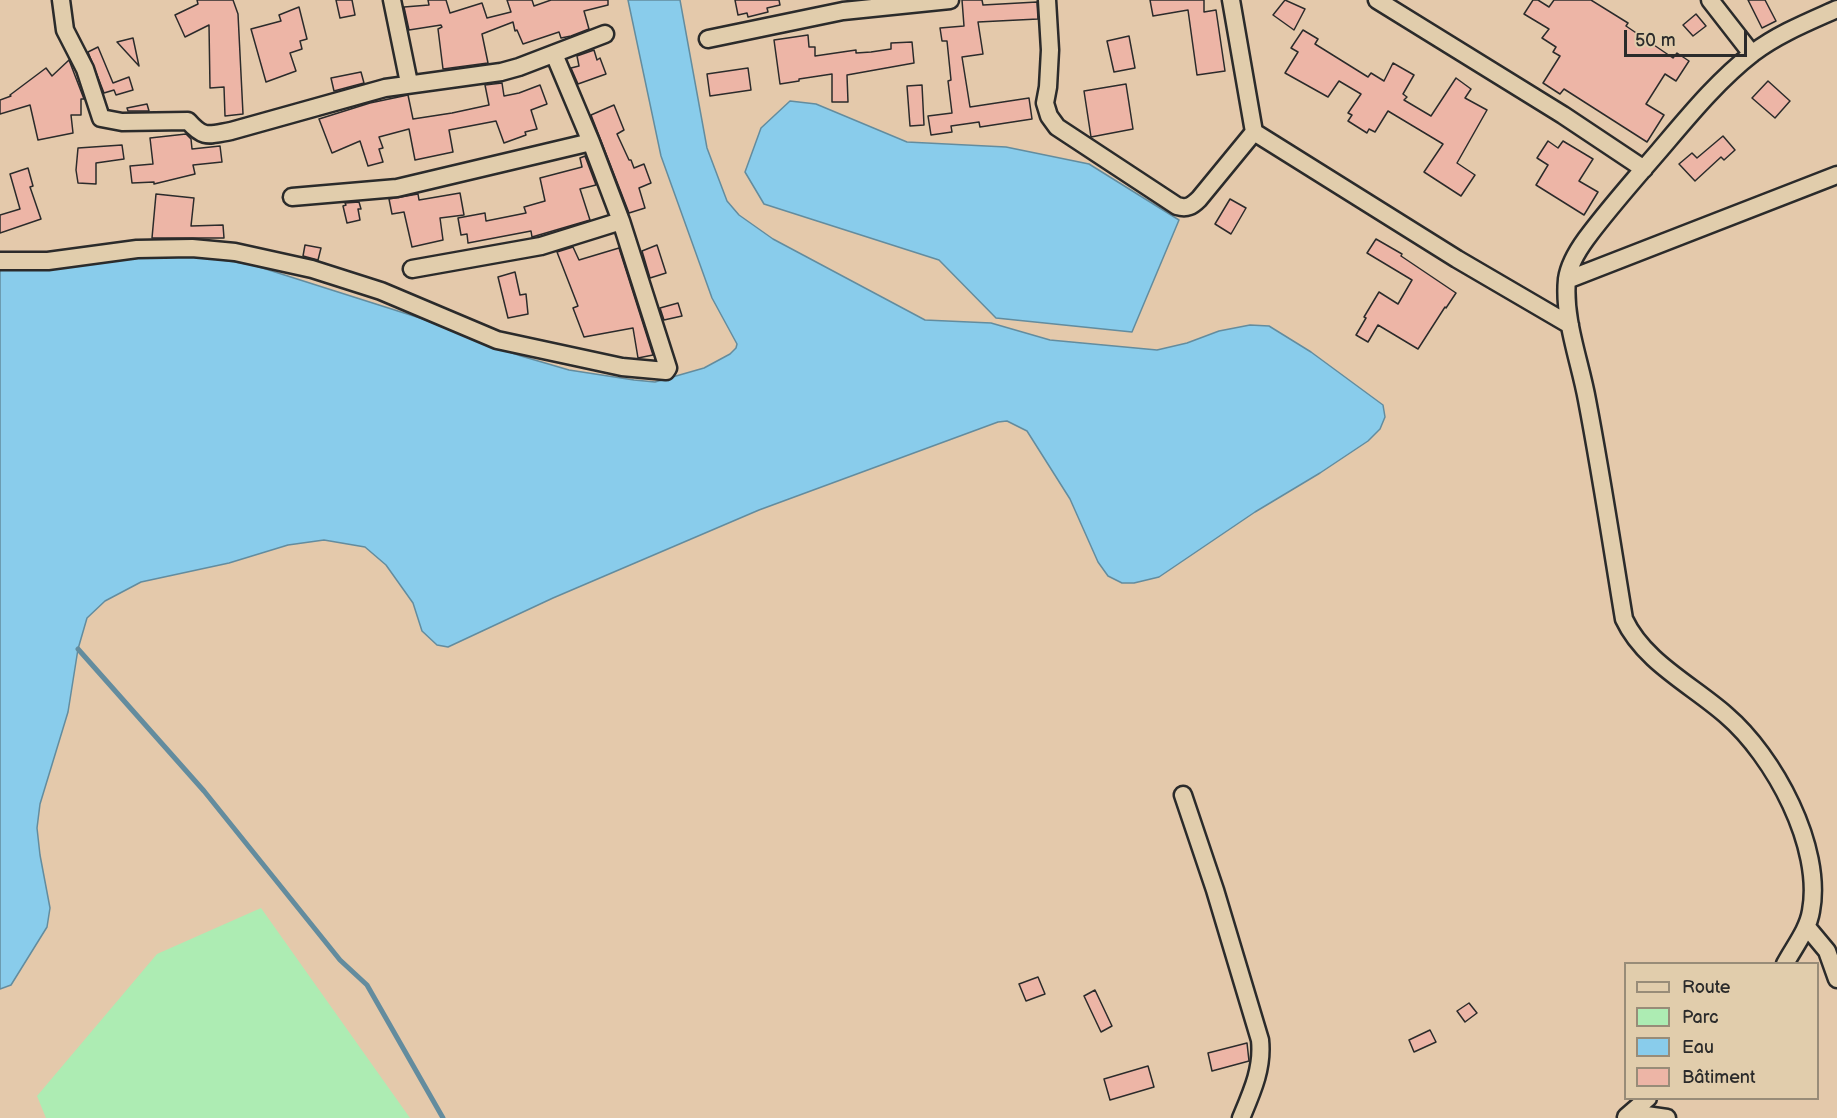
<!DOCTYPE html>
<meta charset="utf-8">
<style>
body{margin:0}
#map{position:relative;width:1837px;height:1118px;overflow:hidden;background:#e4c9ab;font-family:"Balsamiq Sans",sans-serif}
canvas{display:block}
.legend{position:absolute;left:1624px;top:962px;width:195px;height:138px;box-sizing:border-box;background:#e1cdac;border:2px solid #988c78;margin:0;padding:8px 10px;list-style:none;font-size:18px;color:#2b2b2b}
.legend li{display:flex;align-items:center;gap:12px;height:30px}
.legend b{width:30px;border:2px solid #988c78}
.scale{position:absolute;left:1624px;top:30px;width:123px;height:27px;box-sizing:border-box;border:3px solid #2b2b2b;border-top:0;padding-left:8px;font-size:18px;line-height:21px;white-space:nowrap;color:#2b2b2b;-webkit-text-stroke:4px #e1cdac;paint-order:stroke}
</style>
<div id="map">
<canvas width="1837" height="1118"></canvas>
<ul class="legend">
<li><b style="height:8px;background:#e1cdac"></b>Route</li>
<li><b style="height:16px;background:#adecb3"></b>Parc</li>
<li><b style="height:16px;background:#89cceb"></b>Eau</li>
<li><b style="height:16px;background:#edb5a6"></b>Bâtiment</li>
</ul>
<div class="scale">50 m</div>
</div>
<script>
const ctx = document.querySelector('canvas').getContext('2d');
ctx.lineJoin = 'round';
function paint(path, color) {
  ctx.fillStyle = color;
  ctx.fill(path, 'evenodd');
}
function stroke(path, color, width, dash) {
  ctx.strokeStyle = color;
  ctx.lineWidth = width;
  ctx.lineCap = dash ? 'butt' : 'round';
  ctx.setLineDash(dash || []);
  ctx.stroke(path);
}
const green = new Path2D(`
 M261 908 410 1118H46L37 1096 157 954Z`);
const water = new Path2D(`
 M628 0H680L707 148 727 201 739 215 773 239 925 320 991 323 1050 340 1157 350 1187 343 1219 331 1250 325 1269 326 1311 352 1383 405 1385 417 1380 429 1368 441 1320 473 1255 512 1159 577 1134 583H1122L1108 576 1098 562 1070 499 1027 431 1007 421 998 422 759 510 553 598 448 647 437 645 422 631 413 603 386 565 365 547 324 540 288 545 229 563 141 582 105 601 87 618 78 649 68 712 40 804 37 828 40 855 50 908 47 927 11 985 0 989V268L108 257 165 255 216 259 253 265 423 319 480 342 521 356 569 370 634 380 655 382 704 368 730 354 736 348 737 344 712 298 661 156Z
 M790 101 816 104 907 142 1006 147 1089 164 1179 220 1132 332 996 318 939 260 764 204 745 172 761 128Z`);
const stream = new Path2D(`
 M78 649 204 791 340 960 367 985 443 1118`);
const building = new Path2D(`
 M197 0H233L238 14 243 114 225 116 224 87 210 88 209 25 185 37 175 15 198 4Z
 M336 0H352L355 15 340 18Z
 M428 0H446L450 13 482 3 487 18 511 12 507 0H532L534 6 551 0H608V5L584 11 589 29 571 36 561 38 559 32 523 44 517 30 515 31 513 22 482 34 488 63 443 69 438 29 442 27 441 25 409 30 404 7 429 5Z
 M735 0H779L780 5 767 8 768 12 748 17 747 13 738 15Z
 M962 0H982L983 5 1037 2 1038 19 978 22 983 54 962 57 970 107 1029 98 1032 119 980 127 979 122 951 126 952 132 931 135 928 116 952 113 948 81 951 80 947 41H942L940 28 964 26Z
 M1150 0H1204V12L1216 10 1225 71 1197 75 1188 10 1153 16Z
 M1285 0 1305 9 1294 30 1273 15Z
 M1533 0H1538L1549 7 1554 0H1591L1628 23 1626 26 1673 58 1677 53 1689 61 1676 81 1665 74 1646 104 1664 115 1647 142 1564 89 1560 94 1543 83 1560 56 1553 52 1556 47 1542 38 1549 29 1524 14Z
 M1748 0H1765L1776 21 1762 28Z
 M299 7 307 39 300 41 302 49 290 53 296 71 266 82 251 29 281 21 279 15Z
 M1696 14 1706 26 1693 36 1683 25Z
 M1303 30 1318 39 1315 44 1368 77 1371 73 1384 81 1393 63 1414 75 1403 94 1407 97 1404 100 1431 116 1456 78 1471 89 1465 98 1487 110 1457 163 1475 175 1461 196 1424 172 1443 144 1388 111 1375 132 1369 129 1367 133 1348 121 1352 115 1348 113 1361 94 1339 81 1328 97 1285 73 1298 52 1291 48Z
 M808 35 809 47H815V56L856 50V53L871 52 891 49V43L912 42 914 63 847 75 848 102H832V74L799 79V81L780 84 774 40Z
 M1129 36 1135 68 1114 72 1107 41Z
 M133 38 139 66 117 42Z
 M98 47 113 83 129 77 133 90 116 95 114 90 104 93 88 52Z
 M594 50 597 60 600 58 606 74 578 84 571 68 579 66 577 56Z
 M69 60 84 99H81V115H71L73 133 38 140 30 105 0 114V100L11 96 10 95 46 68 52 76Z
 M748 68 751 90 710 96 707 74Z
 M361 72 364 83 334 91 331 78Z
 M1768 81 1790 101 1775 118 1752 98Z
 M502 83 504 96 519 93 540 85 547 104 531 110 537 129 525 132 526 135 504 143 496 121 449 130 453 152 415 160 409 129 379 137 383 148 379 149 383 162 368 166 360 141 332 153 319 119 370 103 408 95 413 119 452 113 489 105 485 85Z
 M1126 84 1133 129 1091 137 1084 91Z
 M922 85 924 125 910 126 907 86Z
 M147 104 149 111H128L127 108Z
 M614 105 624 130 617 134 629 160H631L634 168 644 164 651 183 639 188 645 208 629 213 591 115Z
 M186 134 191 139 192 149 220 146 222 162 193 165 195 174 154 184V182L132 183 130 166 153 164 150 138Z
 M1723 136 1735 150 1724 160 1721 157 1695 181 1679 164 1692 153 1697 158Z
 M1548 141 1558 148 1563 141 1593 159 1579 181 1598 192 1584 215 1536 185 1548 165 1537 158Z
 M122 145 124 159 96 163V184L78 183 76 170 78 148Z
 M585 156 596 185 580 189 590 220 532 237 531 231 468 243 467 234 461 235 458 218 485 213 486 221 526 213 524 207 545 201 540 178 582 167 580 158Z
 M28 168 33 186 30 187 41 219 0 233V215L20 209 10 174Z
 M460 193 464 215 440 218 443 240 412 247 404 212 392 214 389 199 418 194 419 200Z
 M156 194 194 198 191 226 223 225 224 238H152Z
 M1230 199 1246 208 1231 234 1215 224Z
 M359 202 361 209H358L360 220 347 223 343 206 346 205 345 203Z
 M1376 239 1402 254 1401 256 1456 293 1446 308 1445 307 1418 349 1378 325 1368 342 1356 335 1366 318 1364 317 1379 292 1398 304 1412 280 1367 253Z
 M305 245 321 248 318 260 303 256Z
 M657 245 666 273 650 278 642 251Z
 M573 247 579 260 619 248 653 355 638 358 633 328 584 337 573 308 578 306 557 252Z
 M515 272 520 295 526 294 528 314 508 318 498 277Z
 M678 303 682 316 664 320 660 308Z
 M1038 977 1045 994 1026 1001 1019 984Z
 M1095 990 1112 1026 1101 1032 1084 996Z
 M1469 1003 1477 1013 1465 1022 1457 1011Z
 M1430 1030 1436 1042 1414 1052 1409 1040Z
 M1247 1043 1249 1061 1212 1071 1208 1053Z
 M1148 1066 1154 1087 1110 1100 1104 1079Z`);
const street = new Path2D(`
 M61 0 65 30 85 69 101 118 122 122 188 121C204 139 208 135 231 131L385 88 501 72 519 67 605 34
 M392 0 409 83
 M1047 0 1050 50 1048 87 1045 103 1049 116 1057 127 1177 206C1187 209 1192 206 1199 199L1254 132
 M1231 0 1254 132 1457 259 1570 325
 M1377 0 1563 115 1644 169
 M1710 0 1752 54
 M708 39 843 11 950 0
 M292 197 397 188 591 142
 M0 261H48L137 249 192 248 235 252 312 269 381 291 497 340 622 367 666 371 668 368 621 221 591 142 554 54
 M412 269 541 246 621 221
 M1567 280 1837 175
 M1183 795 1215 890 1260 1040C1263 1068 1252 1092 1241 1118
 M1807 927 1827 951 1837 979
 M1785 964C1794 947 1808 930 1811 911 1823 847 1774 756 1726 715 1692 685 1644 662 1624 619 1612 546 1601 473 1587 400 1580 361 1563 319 1567 279 1569 265 1578 250 1586 239 1609 208 1634 180 1659 151 1688 117 1717 81 1753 53 1778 34 1808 22 1837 9
 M1632 1113 1667 1118
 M1626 1117 1648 1098`);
paint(green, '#adecb3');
paint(water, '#89cceb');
stroke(water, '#638c9e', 1.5);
stroke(stream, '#638c9e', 5);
paint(building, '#edb5a6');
stroke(building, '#2b2b2b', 1.5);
stroke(street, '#2b2b2b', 21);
stroke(street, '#e1cdac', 16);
</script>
